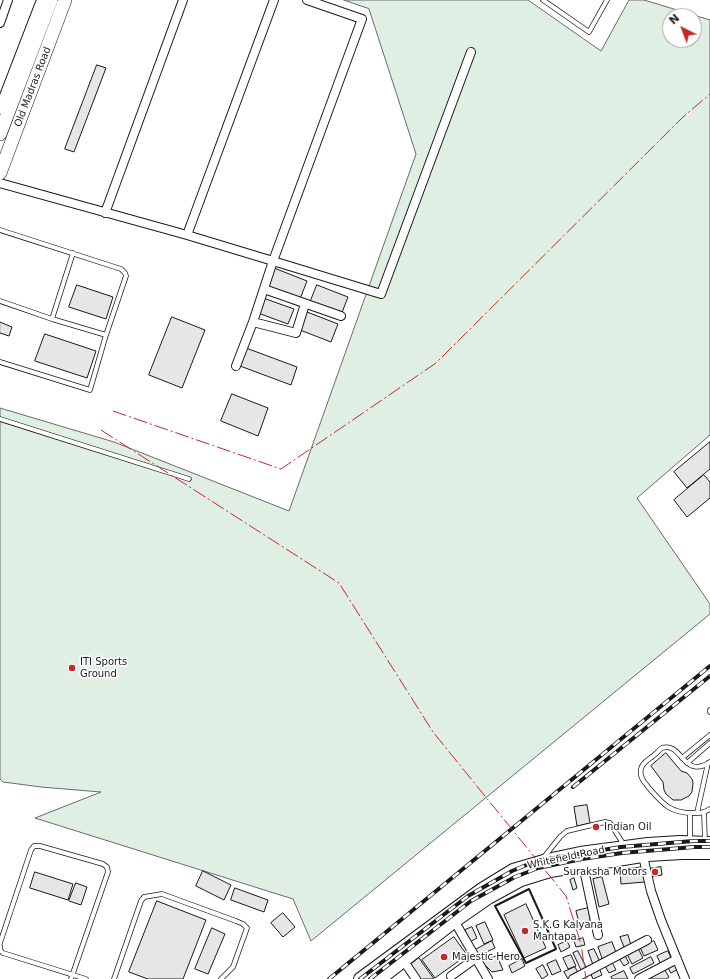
<!DOCTYPE html>
<style>
body{margin:0}
#map{position:relative;width:710px;height:979px;overflow:hidden;background:#fff;font-family:"DejaVu Sans",sans-serif}
canvas{display:block}
.north{position:absolute;left:662px;top:8px;width:40px;height:40px;box-sizing:border-box;background:#fff;border:1px solid #a3a3a3;border-radius:50%;rotate:318deg;font-size:11px;font-weight:700;line-height:16px;text-align:center;color:#1a1a1a}
.north::after{content:'';display:block;margin:auto;width:14px;height:18px;background:#c62828;clip-path:polygon(50% 0,100% 100%,50% 72%,0 100%)}
</style>
<div id="map">
<canvas width="710" height="979"></canvas>
<div class="north">N</div>
</div>
<script>
const ctx = document.querySelector('canvas').getContext('2d');
ctx.lineJoin = 'round';
function paint(path, color) {
  ctx.fillStyle = color;
  ctx.fill(path, 'evenodd');
}
function stroke(path, color, width, dash) {
  ctx.strokeStyle = color;
  ctx.lineWidth = width;
  ctx.lineCap = dash ? 'butt' : 'round';
  ctx.setLineDash(dash || []);
  ctx.stroke(path);
}
function label(font, color, halo, rows, align = 'center') {
  ctx.font = font + ' "DejaVu Sans",sans-serif';
  ctx.lineWidth = 3;
  ctx.setLineDash([]);
  ctx.textBaseline = 'middle';
  ctx.strokeStyle = halo;
  ctx.fillStyle = color;
  for (const [text, x, y, turn = 0] of rows) {
    ctx.save();
    ctx.translate(x, y);
    ctx.rotate((+turn || 0) * Math.PI / 180);
    ctx.textAlign = isNaN(turn) ? turn : align;
    if (halo) ctx.strokeText(text, 0, 0);
    ctx.fillText(text, 0, 0);
    ctx.restore();
  }
}
const green = new Path2D(`
 M344 0H528L601 51 629 0H644L710 20V435L637 498 710 604V614L311 941 293 899 35 818 101 792 41 787 3 782 0 779V408L114 442 289 511 416 154 369 9ZM670 16H694V40H670Z`);
const building = new Path2D(`
 M97 65 106 68 74 152 65 149Z
 M274 268 307 281 300 299 267 287Z
 M77 285 113 297 106 319 69 307Z
 M317 285 348 297 341 315 310 303Z
 M263 298 294 309 288 324 258 313Z
 M307 312 338 324 331 342 300 330Z
 M172 317 205 330 182 388 149 375Z
 M0 322 12 327 9 336 0 333Z
 M45 334 96 351 87 378 35 361Z
 M246 348 297 367 291 385 240 366Z
 M232 394 268 408 258 436 221 421Z
 M710 442V469L687 488 674 472Z
 M704 475 710 482V498L687 517 674 500Z
 M666 753 681 771 687 773 692 779 693 783 692 792 689 796 681 800H673L666 794 664 790 663 782 651 766Z
 M587 805 590 823 577 826 574 807Z
 M644 867 645 882 621 884 620 870Z
 M661 867 662 875 649 877 648 869Z
 M203 871 231 885 224 900 196 886Z
 M35 872 73 884 68 900 30 888Z
 M602 877 609 904 599 907 593 879Z
 M574 878 577 888 573 890 570 880Z
 M76 883 87 887 81 905 69 901Z
 M235 888 268 900 264 912 231 900Z
 M157 901 206 920 183 979H148L129 972Z
 M526 904 546 948 524 958 504 915Z
 M588 908 591 924 580 927 576 911Z
 M283 913 295 927 283 937 271 923Z
 M485 922 493 940 484 944 476 926Z
 M472 927 477 938 470 942 465 930Z
 M212 928 225 934 208 974 195 969Z
 M628 935 631 945 624 947 620 937Z
 M454 937 467 955 435 978 422 960Z
 M583 938 585 945 576 947 574 941Z
 M492 941 495 948 478 956 475 950Z
 M567 941 570 947 561 952 558 945Z
 M654 941 658 950 644 956 640 947Z
 M612 942 617 955 603 961 598 947Z
 M638 948 643 958 632 964 627 954Z
 M594 949 600 962 593 965 588 951Z
 M578 951 586 967 581 970 573 953Z
 M668 951 672 960 661 965 657 956Z
 M571 955 576 966 568 969 563 958Z
 M497 956 503 970 492 972 482 962Z
 M625 956 629 963 624 966 620 960Z
 M651 957 654 963 633 974 630 968Z
 M419 958 434 979H419L410 965Z
 M522 959 525 966 512 973 509 966Z
 M556 960 561 971 552 975 547 964Z
 M674 961 678 969 671 973 666 965Z
 M612 962 616 970 609 973 605 966Z
 M543 965 548 975 542 979 536 969Z
 M575 967 579 975 568 979 564 972Z
 M663 967 669 977 666 979H643Z
 M599 968 602 975 593 979 590 972Z
 M624 971 628 979H612L611 977Z`);
const service = new Path2D(`
 M543 0 589 32 607 0
 M0 230 121 269 125 273 126 276 106 335 90 390 0 362
 M0 301 52 319 106 335
 M52 319 73 253
 M0 419 189 479
 M710 710V712
 M682 758 710 735
 M710 762C683 780 682 741 662 748 659 750 656 754 653 756 648 760 642 763 641 769 639 777 645 783 649 788 663 804 670 813 693 813 700 813 704 813 710 809
 M687 763 710 743
 M704 812 705 842
 M690 813V840
 M697 813 708 763
 M544 857 560 837 567 831 605 822 610 823 624 845
 M0 943 31 850 34 846H40L103 864 107 867 108 872 71 979
 M0 946V950L3 953 86 979
 M114 979 141 901 144 897 162 894 236 921 243 924 247 928 233 967 221 979`);
const minor = new Path2D(`
 M0 23 8 0
 M0 183 187 235 274 0
 M105 213 183 0
 M187 235 273 261 362 19 307 0
 M264 289 341 316
 M305 304 296 333 253 322 273 261 381 294 471 52
 M236 366 253 322
 M643 856 651 891 661 920 685 979
 M583 865 598 935
 M452 917 488 979
 M403 960 416 979
 M451 976 476 958
 M573 979 647 940
 M639 979 677 959`);
const tertiary = new Path2D(`
 M0 109 42 0`);
const primary = new Path2D(`
 M360 979 482 889 513 870 547 860 580 853 648 844 680 842 710 843
 M380 979 455 921 488 898 521 880 550 871 648 855 682 853H710`);
const trunk = new Path2D(`
 M0 134 51 0
 M0 173 65 0`);
const rail = new Path2D(`
 M573 787 710 676
 M329 979 710 666
 M360 979 468 896 512 871 536 861 621 847 693 841H710
 M370 979 471 901 515 877 538 868 582 859 622 853 694 847H710`);
const wall = new Path2D(`
 M529 889 556 949 526 963 495 906Z`);
const power = new Path2D(`
 M113 411 281 469 436 363 683 117 710 94
 M101 430 339 583 433 732 566 896 581 944 586 979`);
const markers = [
 [72,668,4,"#c62828"],
 [596,827,4,"#c62828"],
 [655,872,4,"#c62828"],
 [525,931,4,"#c62828"],
 [444,957,4,"#c62828"]
];
const streetNames = [
 ["Old Madras Road",33,87,-69],
 ["Whitefield Road",566,858,-12]
];
const poiNames = [
 ["ITI Sports",80,662],
 ["Ground",80,674],
 ["Indian Oil",604,827],
 ["Suraksha Motors",647,872,"right"],
 ["S.K.G Kalyana",533,925],
 ["Mantapa",533,937],
 ["Majestic Hero",452,957]
];
paint(green, '#e0efe3');
stroke(green, '#6a6a6a', 1);
paint(building, '#e6e6e6');
stroke(building, '#1a1a1a', 1);
stroke(service, '#1a1a1a', 5.5);
stroke(minor, '#1a1a1a', 10);
stroke(tertiary, '#1a1a1a', 12);
stroke(primary, '#1a1a1a', 14);
stroke(trunk, '#1a1a1a', 14);
stroke(service, '#fff', 4);
stroke(minor, '#fff', 8);
stroke(tertiary, '#fff', 10);
stroke(primary, '#fff', 12);
stroke(trunk, '#fff', 13);
stroke(rail, '#1a1a1a', 4);
stroke(rail, '#fff', 2.5, [8]);
stroke(wall, '#1a1a1a', 2);
stroke(power, '#c62828', 1, [14, 3, 2, 3]);
for (const [x, y, r, color] of markers) {
  const dot = new Path2D();
  dot.arc(x, y, r, 0, 2 * Math.PI);
  ctx.fillStyle = color;
  ctx.fill(dot);
  stroke(dot, '#fff', 1.5);
}
label('10px', '#1a1a1a', '#fff', streetNames);
label('10px', '#1a1a1a', '#fff', poiNames, 'left');
</script>
